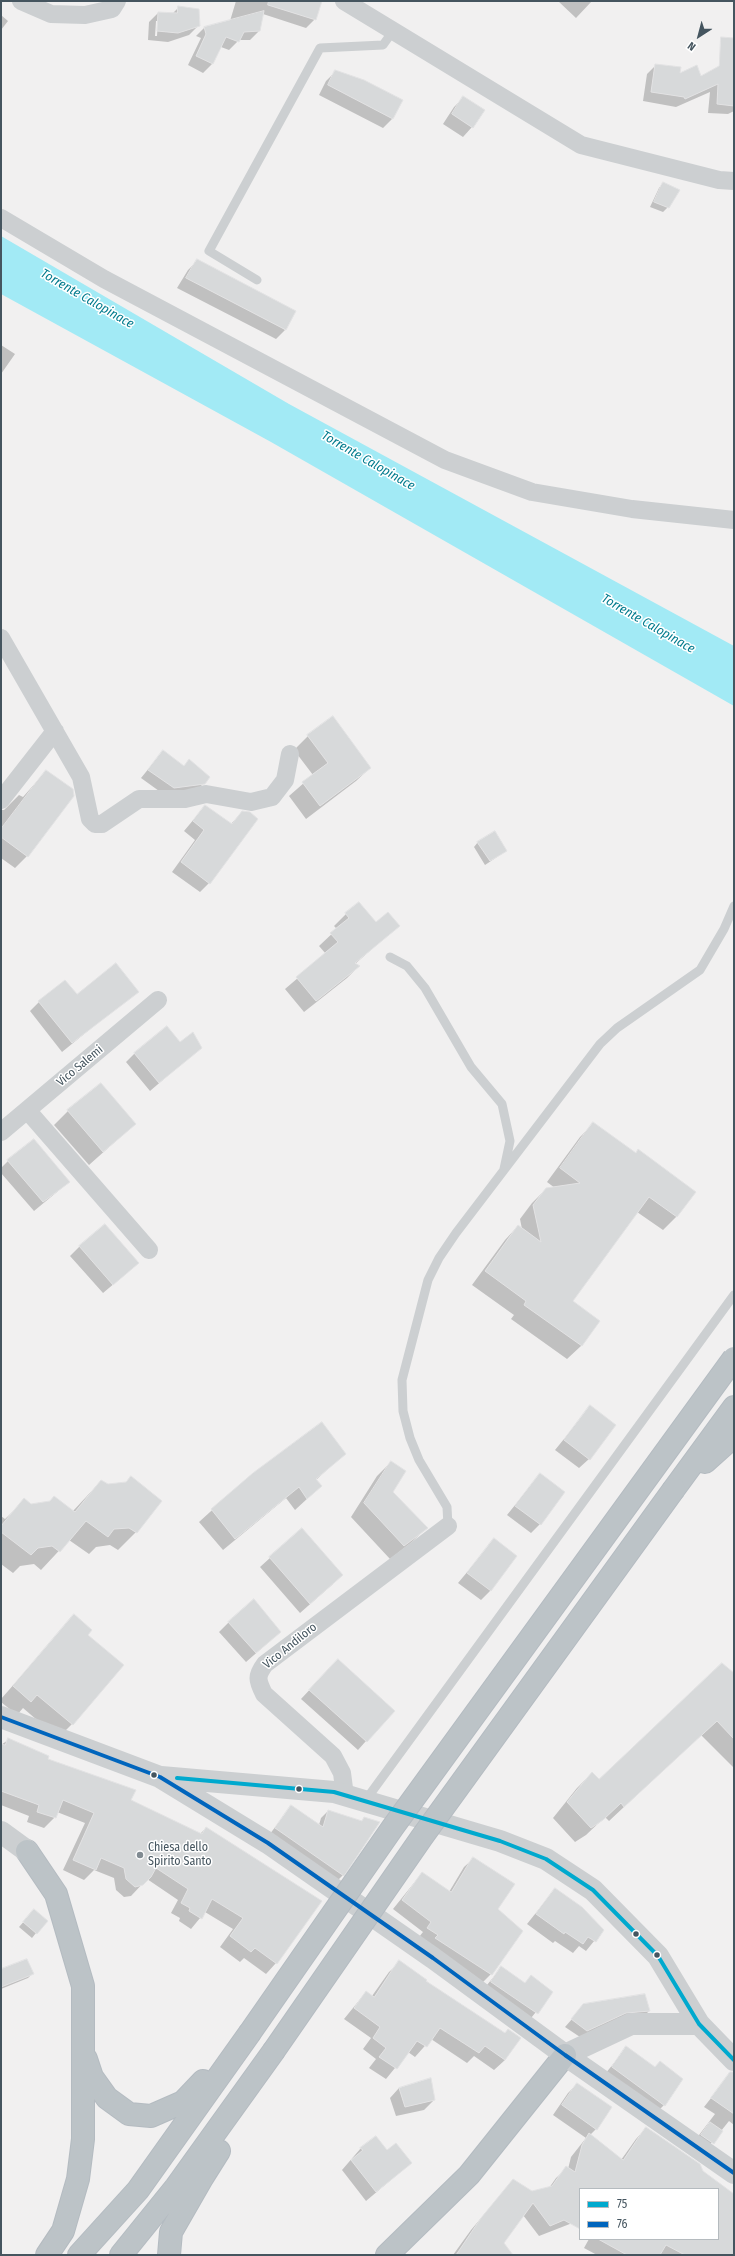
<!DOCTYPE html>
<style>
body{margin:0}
#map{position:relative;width:735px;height:2256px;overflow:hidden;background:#f1f0f0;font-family:"Fira Sans Condensed",sans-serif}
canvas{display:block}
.frame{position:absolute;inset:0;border:2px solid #45555f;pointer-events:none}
.legend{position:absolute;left:579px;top:2188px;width:140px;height:52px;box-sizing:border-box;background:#fff;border:1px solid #b5bbbf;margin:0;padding:5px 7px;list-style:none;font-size:12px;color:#45555f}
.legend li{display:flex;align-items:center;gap:8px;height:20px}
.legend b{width:20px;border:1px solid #b5bbbf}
.north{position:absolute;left:679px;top:16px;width:40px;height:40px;-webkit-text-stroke:3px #fff;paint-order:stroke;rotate:216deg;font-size:11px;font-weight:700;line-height:16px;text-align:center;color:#45555f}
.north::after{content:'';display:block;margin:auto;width:14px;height:18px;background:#45555f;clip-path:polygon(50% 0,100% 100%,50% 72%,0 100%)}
</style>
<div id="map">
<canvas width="735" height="2256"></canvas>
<div class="frame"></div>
<ul class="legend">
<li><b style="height:5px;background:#00a9ce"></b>75</li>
<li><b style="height:5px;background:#0065bd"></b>76</li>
</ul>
<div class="north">N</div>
</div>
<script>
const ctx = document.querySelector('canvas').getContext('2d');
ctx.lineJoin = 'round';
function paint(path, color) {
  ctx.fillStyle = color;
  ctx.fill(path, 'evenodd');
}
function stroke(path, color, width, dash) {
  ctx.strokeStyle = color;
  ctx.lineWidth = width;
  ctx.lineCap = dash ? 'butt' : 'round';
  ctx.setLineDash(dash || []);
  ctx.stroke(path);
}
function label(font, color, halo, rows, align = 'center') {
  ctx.font = font + ' "Fira Sans Condensed",sans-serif';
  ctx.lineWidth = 3;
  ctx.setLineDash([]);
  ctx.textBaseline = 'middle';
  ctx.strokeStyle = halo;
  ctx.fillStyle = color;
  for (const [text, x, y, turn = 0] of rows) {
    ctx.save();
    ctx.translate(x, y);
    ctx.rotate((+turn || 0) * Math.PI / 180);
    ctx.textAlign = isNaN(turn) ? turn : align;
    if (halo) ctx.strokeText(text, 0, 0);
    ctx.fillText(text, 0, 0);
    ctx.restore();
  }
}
const water = new Path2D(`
 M1 236 289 404 734 646V706L271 442 1 294Z`);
const shadow = new Path2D(`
 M236 1H321L315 19 306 28 263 14 259 31 250 40H239L229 50 221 47 212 64 203 73 188 65 201 38 196 36 204 28 230 21Z
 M558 1H592L576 18Z
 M179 7 199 25 189 35 168 42 148 40 149 22 158 13H173ZM156 21H158L157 36H155Z
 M1 15 8 21 1 30Z
 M734 58V111L728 114 708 113 710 92 676 107 643 101 647 74 656 65 679 75 701 77Z
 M336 71 402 100 392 119 383 128 319 95 326 81Z
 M464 97 472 127 463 137 443 124 454 107Z
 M663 183 668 207 663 212 650 207 659 188Z
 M197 261 285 330 276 339 177 288 188 270Z
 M1 345 15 354 1 374Z
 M308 736 370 768 356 781 306 819 289 796 313 775 294 750Z
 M163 751 204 783 196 791 166 796 141 778Z
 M46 771 27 856 15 868 1 858V810H4L19 795 23 797Z
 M205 806 231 824 242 812 209 883 200 892 172 872 195 840 184 831Z
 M478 842 506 851 485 865 474 847Z
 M346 914 376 924 398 926 355 964 359 966 347 978 304 1012 285 989 326 954 319 946 337 929 334 926Z
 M137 991 62 1052 30 1011 39 1002 76 996Z
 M180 1044 200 1048 150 1091 126 1062 135 1053Z
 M68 1111 135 1124 89 1165 54 1125Z
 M593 1124 635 1154 638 1151 677 1216 663 1230 637 1212 572 1301 599 1322 581 1346 567 1359 511 1319 514 1315 472 1285 505 1240 518 1226 522 1229 520 1219 532 1203 546 1189 555 1188 547 1182 580 1137Z
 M8 1161 69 1182 34 1211 1 1173V1168Z
 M80 1246 128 1272 103 1293 70 1256Z
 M590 1407 589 1459 579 1468 555 1450Z
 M344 1454 316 1480 321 1486 295 1510 286 1498 223 1550 199 1522 253 1473Z
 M391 1462 392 1492 426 1528 412 1542 390 1559 351 1517 377 1476Z
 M540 1474V1524L531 1533 507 1515Z
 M101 1481 136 1532 118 1550 110 1545 96 1547 89 1554 69 1540 41 1570 34 1564 20 1566 13 1573 1 1564V1516L5 1519 25 1500 31 1505 73 1511Z
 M302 1529 333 1584 300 1613 260 1567Z
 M494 1540 490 1591 481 1600 458 1583Z
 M74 1616 87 1635 72 1724 58 1738 23 1708 17 1715 1 1702V1699Z
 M229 1622 270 1641 246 1662 219 1632Z
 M329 1669 366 1741 358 1750 301 1699Z
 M734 1674V1768L701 1735 609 1821 605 1817 586 1835 575 1842 553 1818 577 1788 592 1773 599 1780Z
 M8 1740 200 1834 206 1828 276 1963 266 1974 244 1958 240 1962 220 1947 233 1929 205 1912 191 1929 179 1921 180 1918 171 1913 178 1900 147 1879 131 1896 124 1897 116 1890 114 1878 94 1870 84 1880 63 1870 85 1823 57 1812 55 1817 44 1828 27 1822 29 1816 1 1805V1745Z
 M291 1807 319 1825 321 1818 328 1811 361 1822 364 1818 343 1875 336 1882 269 1835Z
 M473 1859 497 1910 491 1974 482 1983 419 1937 423 1932 393 1909 422 1873 449 1892 464 1867Z
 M555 1889 603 1930 586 1951 579 1946 573 1953 555 1941 553 1943 527 1924Z
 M34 1910 36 1933 32 1938 19 1927Z
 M400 1962 425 1982 505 2034 520 2038 505 2060 494 2070 474 2056 467 2063 431 2039 415 2057 408 2052 386 2079 369 2068 376 2059 363 2049 371 2038 344 2019 366 1992 372 1996 389 1972Z
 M501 1968 524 1984 531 1977 552 1992 527 2023 482 1991Z
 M1 1970 33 1973 28 1978 1 1989Z
 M580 2010 649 2011 642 2018 580 2037 565 2027Z
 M627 2047 655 2068 664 2105 657 2112 605 2074Z
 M726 2079 734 2085V2125L729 2121 705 2151 693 2143 715 2114 704 2107Z
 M577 2084 596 2129 590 2135 621 2160 636 2139 646 2128 734 2195V2255H597L584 2248 589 2239H718V2189H580V2220L539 2236 523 2215 503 2243 504 2255H453L471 2230 513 2180 532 2192 549 2188 556 2178 567 2168 568 2169 571 2157 586 2138 553 2115 568 2093Z
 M399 2088 434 2100 424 2110 396 2116 390 2098Z
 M361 2148 387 2152 411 2163 366 2201 342 2170Z`);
const building = new Path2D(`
 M269 1H322L316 20 268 5Z
 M178 6 199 9 200 26 178 33 157 31 158 12 177 13Z
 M264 11 260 31 244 32 239 42 226 37 213 64 196 56 206 34 204 27Z
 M721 37 734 38V106L717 104 718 84 685 99 684 97 651 92 655 64 681 67 680 73 697 65 701 76 719 66Z
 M335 70 364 80 403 100 393 119 328 85Z
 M463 96 485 110 473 128 452 114Z
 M663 182 680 190 669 208 654 202Z
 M197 259 296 311 286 330 186 278Z
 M333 716 371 768 320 806 302 782 328 763 307 735Z
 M163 750 184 766 189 759 210 777 205 784 174 788 148 770Z
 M46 770 73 789 74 796 28 857 1 837V829Z
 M205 805 232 824 242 811 250 812 258 819 210 884 181 862 204 830 193 821Z
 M495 831 507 851 490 861 477 842Z
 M359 902 376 922 388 912 400 926 355 963 360 966 316 1001 296 977 338 942 330 933 349 918 345 913Z
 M116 963 139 992 72 1043 38 1001 65 980 77 994Z
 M167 1026 180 1042 193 1032 202 1048 159 1083 134 1053Z
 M101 1083 136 1124 103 1152 67 1110Z
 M593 1122 636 1153 638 1149 696 1192 677 1217 649 1197 573 1301 600 1321 582 1346 524 1305 526 1301 485 1271 518 1225 541 1242 533 1205 546 1188 580 1183 560 1168Z
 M34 1139 70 1182 43 1202 7 1160Z
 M105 1224 139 1263 113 1285 79 1246Z
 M590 1405 616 1425 590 1460 564 1440Z
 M322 1422 346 1454 316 1479 322 1486 307 1499 299 1487 235 1539 211 1509 253 1473Z
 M391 1461 406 1471 393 1492 428 1528 404 1546 364 1503Z
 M540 1473 565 1492 541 1525 515 1506Z
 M131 1476 162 1501 137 1533 129 1528 114 1529 108 1537 86 1521 60 1552 52 1546 38 1548 31 1555 1 1532V1526L24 1498 31 1504 50 1501 54 1496 75 1512 101 1480 108 1484 126 1482Z
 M302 1528 343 1575 310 1604 269 1557Z
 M494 1538 517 1556 491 1591 467 1573Z
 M254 1599 281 1632 256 1653 228 1622Z
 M74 1614 92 1630 88 1635 124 1665 73 1725 37 1695 31 1702 13 1686Z
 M338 1659 395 1711 367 1742 309 1690Z
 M722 1663 734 1673V1739L717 1721 624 1807 621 1803 603 1820 591 1828 567 1802 592 1772 599 1779Z
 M8 1738 49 1756 48 1759 136 1790 131 1800 202 1834 206 1827 322 1901 277 1964 255 1948 251 1952 230 1936 243 1918 212 1899 202 1919 189 1911 190 1908 181 1903 188 1889 156 1868 151 1877 143 1885 135 1887 126 1879 124 1868 101 1858 96 1870 73 1860 94 1813 63 1800 56 1818 37 1812 39 1805 1 1791V1744L5 1745Z
 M291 1805 323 1827 328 1810 362 1821 364 1817 380 1822 344 1876 275 1828Z
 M473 1857 515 1884 498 1909 523 1931 492 1975 435 1938 438 1935 427 1928 431 1922 402 1900 422 1872 451 1892Z
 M555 1888 582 1907 604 1930 596 1942 588 1937 583 1944 565 1932 564 1934 536 1914Z
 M34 1909 48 1921 37 1934 23 1922Z
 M27 1959 34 1974 1 1987V1969Z
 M399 1960 427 1980 426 1981 505 2033 508 2029 521 2038 505 2060 485 2046 479 2053 440 2028 427 2047 417 2041 397 2069 379 2057 386 2048 373 2038 380 2027 354 2008 366 1991 374 1997Z
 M501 1966 525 1983 531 1975 553 1992 538 2014 491 1982Z
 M645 1994 650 2011 626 2013 587 2031 571 2019 583 2004Z
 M626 2046 655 2067 660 2061 683 2079 665 2106 612 2067Z
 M730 2072H734V2114L711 2098Z
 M431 2078 435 2100 405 2107 399 2088Z
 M577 2083 612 2107 597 2130 562 2105Z
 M710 2122 723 2131 714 2144 701 2135Z
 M646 2127 700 2164 703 2171 734 2194V2255H685L666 2245 660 2255H627L598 2239H718V2189H580V2229L564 2220 550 2226 533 2203 504 2243 513 2255H456L481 2218 513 2179 532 2191 552 2186 566 2166 575 2172 582 2145 589 2133 623 2160Z
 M376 2136 387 2150 396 2143 412 2163 376 2192 351 2160 363 2150 360 2148Z`);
const service = new Path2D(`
 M257 280 209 251 320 48 383 45 393 31
 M390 957 407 966 425 988 471 1067 502 1104 510 1141 504 1169
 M448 1526 447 1507 419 1460 410 1438 403 1411 402 1380 428 1280 439 1258 456 1233 600 1044 617 1028 700 970 724 929 734 906
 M365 1801 734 1295`);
const minor = new Path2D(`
 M21 1 51 14 85 15 112 9 117 1
 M344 1 581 145 719 180 734 181
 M1 218 104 279 445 460 532 492 632 509 734 520
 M1 638 81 777 90 819 95 824H102L139 799H185L206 794 251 802 272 797 285 780 290 754
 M1 800 55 731
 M27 1110 149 1250
 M1 1132 158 1000
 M345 1796 342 1773 333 1756 264 1694C257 1680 256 1676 265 1664L448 1526`);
const tertiary = new Path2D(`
 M1 1717 160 1777 268 1843 433 1958 565 2055 734 2173
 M161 1777 334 1792 500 1841 546 1859 593 1890 658 1956 699 2024 734 2060
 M1 1832 27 1851
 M565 2055 631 2024H699`);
const motorway = new Path2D(`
 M705 1462 734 1436
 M674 1489 734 1407
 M27 1851 56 1894 83 1986V2139L78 2179 63 2231 47 2255
 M86 2059 92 2077 107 2098 129 2114 151 2116 183 2102 203 2081
 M79 2255 138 2190 249 2034
 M121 2255 176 2187 273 2052
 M169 2255 171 2232 202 2178 219 2151
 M387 2255 469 2175 565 2055`);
const motorwayBridge = new Path2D(`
 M249 2034 393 1827 734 1358
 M273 2052 422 1837 674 1489`);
const bus1 = new Path2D(`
 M177 1778 334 1792 500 1841 546 1859 593 1890 658 1956 699 2024 734 2060`);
const bus2 = new Path2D(`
 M1 1717 160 1777 268 1843 433 1958 565 2055 734 2173`);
const markers = [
 [154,1775,3.5,"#45555f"],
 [299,1789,3.5,"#45555f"],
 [140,1855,4,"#818b92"],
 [636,1934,3.5,"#45555f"],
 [657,1955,3.5,"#45555f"]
];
const streetNames = [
 ["Vico Salemi",80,1066,-40],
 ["Vico Andiloro",290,1646,-39]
];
const poiNames = [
 ["Chiesa dello",148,1848],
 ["Spirito Santo",148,1862]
];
const waterNames = [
 ["Torrente Calopinace",87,299,30],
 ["Torrente Calopinace",368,461,30],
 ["Torrente Calopinace",648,624,30]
];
paint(water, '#a2eaf5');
paint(shadow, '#0003');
paint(building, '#d7d9da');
stroke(building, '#e2e2e3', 1);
stroke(motorway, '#b4bbc1', 24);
stroke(service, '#cccfd1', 9);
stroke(minor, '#cccfd1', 18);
stroke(tertiary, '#cccfd1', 22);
stroke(motorway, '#bcc3c7', 22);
stroke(motorwayBridge, '#b4bbc1', 24, []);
stroke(motorwayBridge, '#bcc3c7', 22);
stroke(bus1, '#00a9ce', 4);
stroke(bus2, '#0065bd', 4);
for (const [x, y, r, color] of markers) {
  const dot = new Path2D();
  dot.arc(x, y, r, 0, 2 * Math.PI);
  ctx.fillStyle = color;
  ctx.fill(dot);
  stroke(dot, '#fff', 1.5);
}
label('12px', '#45555f', '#fff', streetNames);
label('12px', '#45555f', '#fff', poiNames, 'left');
label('italic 13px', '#047c8e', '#fff', waterNames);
</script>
